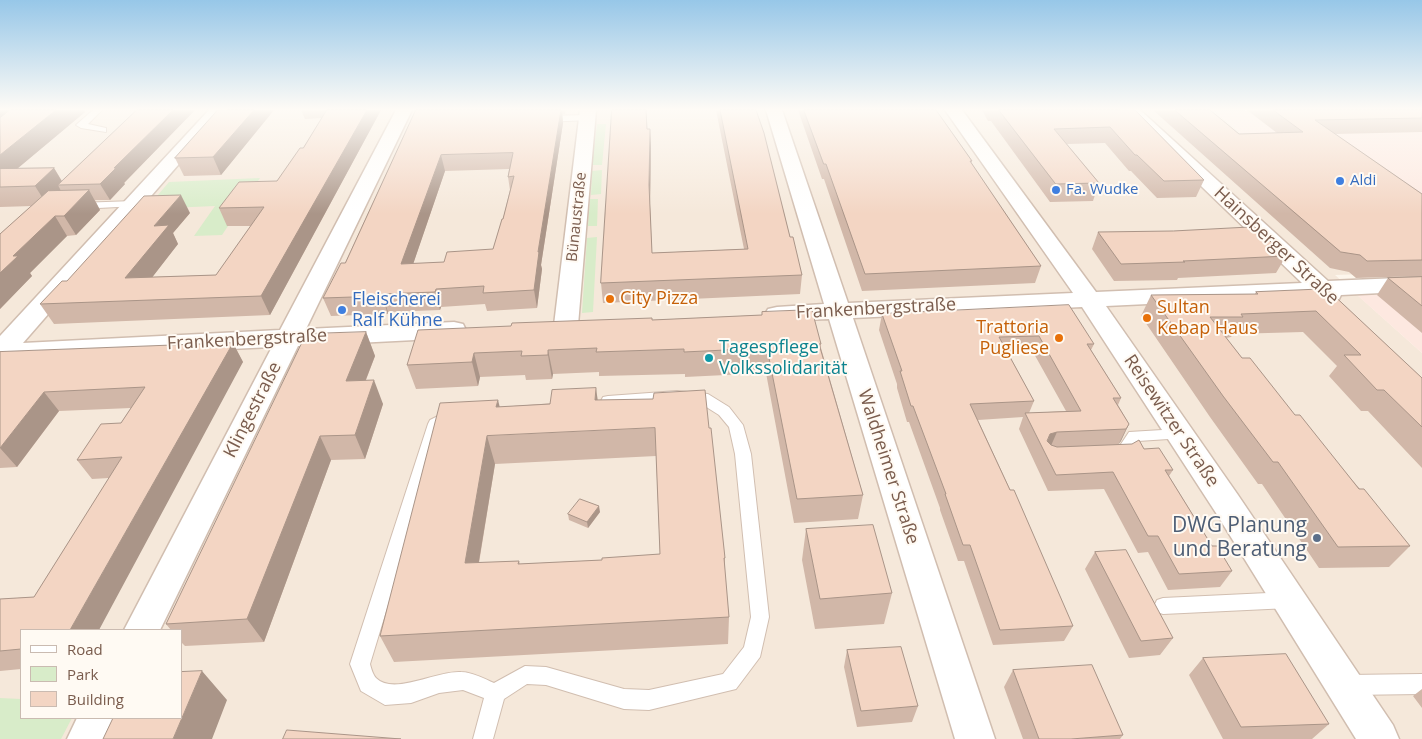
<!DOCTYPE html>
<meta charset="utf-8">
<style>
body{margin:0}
#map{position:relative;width:1422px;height:739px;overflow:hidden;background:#fdf6ec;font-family:"Open Sans",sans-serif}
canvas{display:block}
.legend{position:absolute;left:20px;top:629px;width:162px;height:90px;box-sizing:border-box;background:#fffaf3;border:1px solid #cabbb1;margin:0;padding:6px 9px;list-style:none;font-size:15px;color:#7a5c4d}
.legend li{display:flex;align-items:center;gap:10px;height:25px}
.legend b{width:25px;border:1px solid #cabbb1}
</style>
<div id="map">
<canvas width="1422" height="739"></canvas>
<ul class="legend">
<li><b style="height:6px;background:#fff"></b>Road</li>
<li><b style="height:14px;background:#d8ecc9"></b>Park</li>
<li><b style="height:14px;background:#f3d5c3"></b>Building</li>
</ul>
</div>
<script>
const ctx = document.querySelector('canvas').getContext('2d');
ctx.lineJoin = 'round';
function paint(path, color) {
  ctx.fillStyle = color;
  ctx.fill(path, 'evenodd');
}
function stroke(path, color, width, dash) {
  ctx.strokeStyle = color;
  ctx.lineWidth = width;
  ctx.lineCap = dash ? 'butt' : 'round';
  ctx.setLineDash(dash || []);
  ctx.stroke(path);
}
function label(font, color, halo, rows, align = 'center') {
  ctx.font = font + ' "Open Sans",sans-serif';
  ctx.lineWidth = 4;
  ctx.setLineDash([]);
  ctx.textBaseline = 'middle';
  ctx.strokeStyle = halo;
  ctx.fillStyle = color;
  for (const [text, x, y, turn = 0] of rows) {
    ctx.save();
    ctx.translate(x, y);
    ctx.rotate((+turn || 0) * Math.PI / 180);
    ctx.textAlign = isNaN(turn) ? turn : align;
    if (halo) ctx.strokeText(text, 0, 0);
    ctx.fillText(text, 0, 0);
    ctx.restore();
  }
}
const residential = new Path2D(`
 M0 110H1213L1363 233 1422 272 1335 275 1422 353V739H0ZM21 630H181V718H21Z`);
const commercial = new Path2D(`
 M1213 110 1422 111V231L1363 233Z
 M1422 293V353L1357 295Z`);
const green = new Path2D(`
 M597 124H606L602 165H592Z
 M602 170 601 194 591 195 592 171Z
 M260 178 222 235 194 236 215 206 146 209 169 182Z
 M590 199H598L597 226H588Z
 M597 237 593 312 582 313 587 238Z
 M0 698 21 699V718H72L61 739H0Z`);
const lane = new Path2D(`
 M93 110H102L88 124 106 128V132L81 128 76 125Z
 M587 115 591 118 590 120 544 122 540 119 544 116Z
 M134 201 139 204 138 206 78 209 73 206 78 203Z
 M677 391 708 394 729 407 743 425 751 454 769 617 760 657 736 689 649 710 624 709 546 685 527 684 504 699 493 739H473L484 698 463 690 439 693 411 703 385 705 361 691 350 664 428 424 430 420 442 414 447 415 449 419 442 427 370 664C371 668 373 675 376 678 394 696 437 670 461 672 472 672 485 679 494 683L525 666 546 667 624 689 649 690 723 674 744 647 751 617 735 454 729 427 719 415 700 403 677 401 608 406 603 405 601 401 603 397 608 396Z
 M1179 429 1184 430 1186 434 1184 438 1138 441 1128 457 1116 459 1111 457 1108 453 1111 449 1119 447 1129 432Z
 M1289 592 1295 594 1298 600 1295 606 1289 608 1163 614 1157 612 1154 606 1157 600 1163 598Z
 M1422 674V694L1348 695 1341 692 1338 685 1341 678 1348 675Z`);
const street = new Path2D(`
 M209 110H226L23 343 280 330 396 110H412L306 329 454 322 463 324 466 330 463 336 454 338 298 346 160 630H124L272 347 0 360V336Z
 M580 110H596L578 325 575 330 566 333 557 330 554 325Z
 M766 110H782L848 303 1073 293 945 110H962L1096 292 1302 283 1122 110H1140L1328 281 1422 277V291L1341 295 1338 301C1329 303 1324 303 1316 296L1106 306 1238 495 1393 725 1399 739H1356L1216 513 1082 307 853 318 995 739H955L829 319 777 321 768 319 765 314 768 309 777 307 824 304Z
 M77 718H118L108 739H67Z`);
const wall = new Path2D(`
 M0 110 85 112 17 169 54 168 62 181 137 110H195L124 183 125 184 110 200H95L100 210 76 235 67 236 30 273 32 276 0 309V234L32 206 0 207Z
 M218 110H274L221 175 184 176 175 158Z
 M301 110H381L270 315 54 324 40 304 67 281 190 213 173 233 178 244 152 277 216 275 251 226H227L219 208 277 181 303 148 322 118 305 119Z
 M416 110H566L565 114H562L563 123 541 265 542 269 537 308 487 311 485 304 441 307 440 310 388 312V314L331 316 323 298 345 263ZM509 169 508 177 510 190 503 219 493 249 444 262 413 264 445 171Z
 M612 110H647V129H650L651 146 650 204 652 253 744 249 716 110H756L790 237 802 275 800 294 603 303 601 283Z
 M798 110H936L972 161 971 163 1041 266 1035 283 862 291 824 179H822Z
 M982 110H1135L1204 180 1196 197 1157 198 1131 171H1129L1105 143 1067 144 1099 183 1093 201 1050 202 991 121H988Z
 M1153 110H1210L1239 134 1277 133 1247 110H1422V132L1335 134 1422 194V276L1356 278 1349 272 1330 268Z
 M1098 232 1286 256 1276 273 1178 278 1177 280 1114 281 1092 249Z
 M1422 277V333L1377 295 1388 278Z
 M1327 289 1422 378V468L1368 411H1361L1329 376 1337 366 1303 332 1233 334 1231 337 1226 338 1242 358 1295 415 1410 546 1389 567 1319 568 1262 484H1258L1210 417 1141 316 1151 295 1255 294 1256 292Z
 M762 312 821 344V348L863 495 858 519 794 523 766 373 685 377V374L599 376V372L553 374 552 379 526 380 525 375 480 377 478 386 416 389 407 365 652 320 762 315Z
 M882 314 1094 344 1091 350 1121 398 1118 405 1129 424 1118 445 1144 449 1173 470 1169 476 1212 546 1232 571 1220 587 1168 590 1148 552 1138 553 1104 489 1048 491 1019 429 1023 417 978 420 1073 626 1064 641 993 645 964 561H958L940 510V508L909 422H907L897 388V384L879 330ZM1033 352 1066 411 1029 413 1034 401 1008 353Z
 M366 332 375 356 366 380 383 404 365 459 331 460 264 642 185 646 181 642V630H171L166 624Z
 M233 343 243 362 21 630V669L0 671V599L34 597 109 478 92 479 77 460 121 423 131 408 59 411 17 467 0 468V352Z
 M598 400 709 428 725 558V574L729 617 728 644 394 662 380 636 499 407ZM656 456 660 554 602 560 520 564 519 561 479 563 495 464Z
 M600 512 588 528 569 520 568 514Z
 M806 529 892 593 884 624 815 629 802 560Z
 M1095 552 1173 638 1160 655 1129 658 1085 569Z
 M847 650 918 706 912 722 857 727 844 667Z
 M1203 658 1329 724 1312 739H1223L1189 675Z
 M1013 670 1123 735 1120 739H1023L1004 687Z
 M1422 689V708L1413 696Z`);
const shadedWall = new Path2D(`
 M0 110H11L0 124Z
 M56 110H84L85 112 0 183V155Z
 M173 110H195L124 183 125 184 110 200 100 184 114 168Z
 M254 110H274L221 175 213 157Z
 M367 110H381L270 315 261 296Z
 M561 110H562L563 123 541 265 542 269 537 308 534 290 538 252Z
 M650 129 651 146 650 204 649 185Z
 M441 155 445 171 407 282 401 264Z
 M54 168 64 185H58L61 191 47 205 35 186Z
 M89 190 100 210 76 235 64 216Z
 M181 195 190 213 173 233 178 244 137 297 125 278 154 226Z
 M55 216 67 236 30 273 32 276 0 309V273L13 256Z
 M436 289 441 307 440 310 435 292Z
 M382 294 388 312V314L382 296Z
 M366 332 375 356 356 405 346 381Z
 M233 343 243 362 99 630H70Z
 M548 350 553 374 552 379 548 355Z
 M474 353 480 377 478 386 472 362Z
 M374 380 383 404 365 459 355 435Z
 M596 388 600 416 595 400Z
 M44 392 59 411 17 467 0 448Z
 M498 400 505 428 496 407Z
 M1129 424 1121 441 1118 445 1126 429Z
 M1057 432 1050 448 1044 451 1050 434Z
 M320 436 331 460 264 642 247 619Z
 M487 436 495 464 474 591 465 563Z
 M599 506 600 512 588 528 587 522Z
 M202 671 227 700 212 739H173Z`);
const building = new Path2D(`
 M10 110H56L0 155V118Z
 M137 110H173L114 168H116L100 184 58 185Z
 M218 110H254L213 157 175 158Z
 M327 110H367L261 296 40 304 62 281H67L144 196 181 195 154 226 169 225 125 278 216 275 264 207 219 208 239 182 277 181 300 148H303Z
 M416 110H561L538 252H539L534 290 483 293 484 286 436 289 435 292 382 294V296L323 298 341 263H345ZM513 153 508 177 514 176 503 219H502L493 249 447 252 444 262 401 264 441 155Z
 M612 110H646L647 129H650L649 185 652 253 748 249 720 110H756L764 133 790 237H793L802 275 601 283Z
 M804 110H936L972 161H970L1041 266 865 274 826 164H824Z
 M999 110H1135L1204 180 1164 181 1137 155H1135L1110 127 1054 129 1099 183 1056 184Z
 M1175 110H1210L1239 134 1303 132 1273 110H1422V118L1315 120 1422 194V260L1367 261 1360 255 1341 252Z
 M54 168 35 186 0 187V169Z
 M89 190 64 216H55L13 256H18L0 273V234L48 191Z
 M1255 227 1286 256 1183 261 1185 262 1121 264 1098 232 1173 231Z
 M1422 277V306L1388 278Z
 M1327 289 1422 378V427L1384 390H1377L1344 355H1361L1316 311 1241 314 1243 317H1210L1242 358H1250L1295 415H1300L1359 489H1364L1410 546 1338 547 1278 462H1273L1223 396 1151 295 1258 294 1256 292Z
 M1069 305 1094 344H1087L1121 398H1113L1129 424 1126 429 1057 432 1050 434 1047 441 1051 445 1057 447 1132 444 1139 440 1144 449 1159 448 1173 470H1165L1212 546H1217L1232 571 1179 574 1158 536H1148L1113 472 1056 475 1025 413 1081 411 1039 336 999 337 1034 401 970 404 1010 490H1014L1073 626 1000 630 970 545H963L945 494H946L913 406H911L900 371H902L882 314Z
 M812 310 821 344H819L863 495 797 499 767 348 684 352V349L596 352 597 348 548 350V355L521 356 522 351 474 353 472 362 407 365 418 330 511 326 512 323 652 318V320L762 315V312Z
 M366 332 346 381 374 380 355 435 320 436 247 619 166 624 306 334Z
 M233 343 70 630H21V649L0 651V599L34 597 122 457 77 460 101 424 121 423 145 387 44 392 0 448V352Z
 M596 388 595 400 653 399 654 393 705 390 709 428H711L725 558H724L729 617 380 636 440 403 498 400 496 407 550 404 552 390ZM655 428 660 554 602 558V560L518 564 519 561 465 563 487 436Z
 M580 499 599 506 587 522 568 514Z
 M873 525 892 593 820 599 806 529Z
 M1126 550 1173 638 1141 641 1095 552Z
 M901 647 918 706 861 711 847 650Z
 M1286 654 1329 724 1241 727 1203 658Z
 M1092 665 1123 735 1071 739H1039L1013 670Z
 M202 671 173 739H103L113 718H181V672Z
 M287 730 401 739H283Z`);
const markers = [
 [1340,181,5,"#3f7fe0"],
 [1056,190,5,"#3f7fe0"],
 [610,299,5,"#e8710a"],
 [342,310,5,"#3f7fe0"],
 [1147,318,5,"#e8710a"],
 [1059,338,5,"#e8710a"],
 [709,358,5,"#0f9aa8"],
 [1317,538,5,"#5c6f8a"]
];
const farShopnames = [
 ["Aldi",1350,181],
 ["Fa. Wudke",1066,190]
];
const farStreetnames = [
 ["Bünaustraße",577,217,-84]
];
const streetNames = [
 ["Hainsberger Straße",1276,246,43],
 ["Frankenbergstraße",876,309,-3],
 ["Frankenbergstraße",247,340,-3],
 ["Klingestraße",253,410,-63],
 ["Reisewitzer Straße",1171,421,56],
 ["Waldheimer Straße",888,467,72]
];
const foodNames = [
 ["City Pizza",620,299],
 ["Sultan",1157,308],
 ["Kebap Haus",1157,329],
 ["Trattoria",1049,328,"right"],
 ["Pugliese",1049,349,"right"]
];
const shopNames = [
 ["Fleischerei",352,300],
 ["Ralf Kühne",352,321]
];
const cultureNames = [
 ["Tagespflege",719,348],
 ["Volkssolidarität",719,369]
];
const nearServicenames = [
 ["DWG Planung",1307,526],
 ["und Beratung",1307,550]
];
paint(residential, '#f5e8da');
paint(commercial, '#fde8e0');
paint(green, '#d8ecc9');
stroke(lane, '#d1beb0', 2);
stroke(street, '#d1beb0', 3);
paint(lane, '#fff');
paint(street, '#fff');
paint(wall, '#d1b7a8');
paint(shadedWall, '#aa9588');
paint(building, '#f3d5c3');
stroke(building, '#aa9588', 1);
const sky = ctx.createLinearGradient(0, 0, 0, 214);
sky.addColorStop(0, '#97c7e8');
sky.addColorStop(0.51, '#fefbf6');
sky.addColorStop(1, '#fefbf600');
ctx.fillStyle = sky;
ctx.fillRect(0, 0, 1422, 214);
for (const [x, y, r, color] of markers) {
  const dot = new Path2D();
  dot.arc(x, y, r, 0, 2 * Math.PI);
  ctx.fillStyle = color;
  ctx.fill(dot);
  stroke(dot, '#fffaf3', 2);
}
label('15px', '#366cbe', '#fffaf3', farShopnames, 'left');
label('15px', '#7a5c4d', '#fffaf3', farStreetnames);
label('18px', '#7a5c4d', '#fffaf3', streetNames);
label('18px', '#c56008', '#fffaf3', foodNames, 'left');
label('18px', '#366cbe', '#fffaf3', shopNames, 'left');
label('18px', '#0d838f', '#fffaf3', cultureNames, 'left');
label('21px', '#4e5e75', '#fffaf3', nearServicenames, 'right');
</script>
